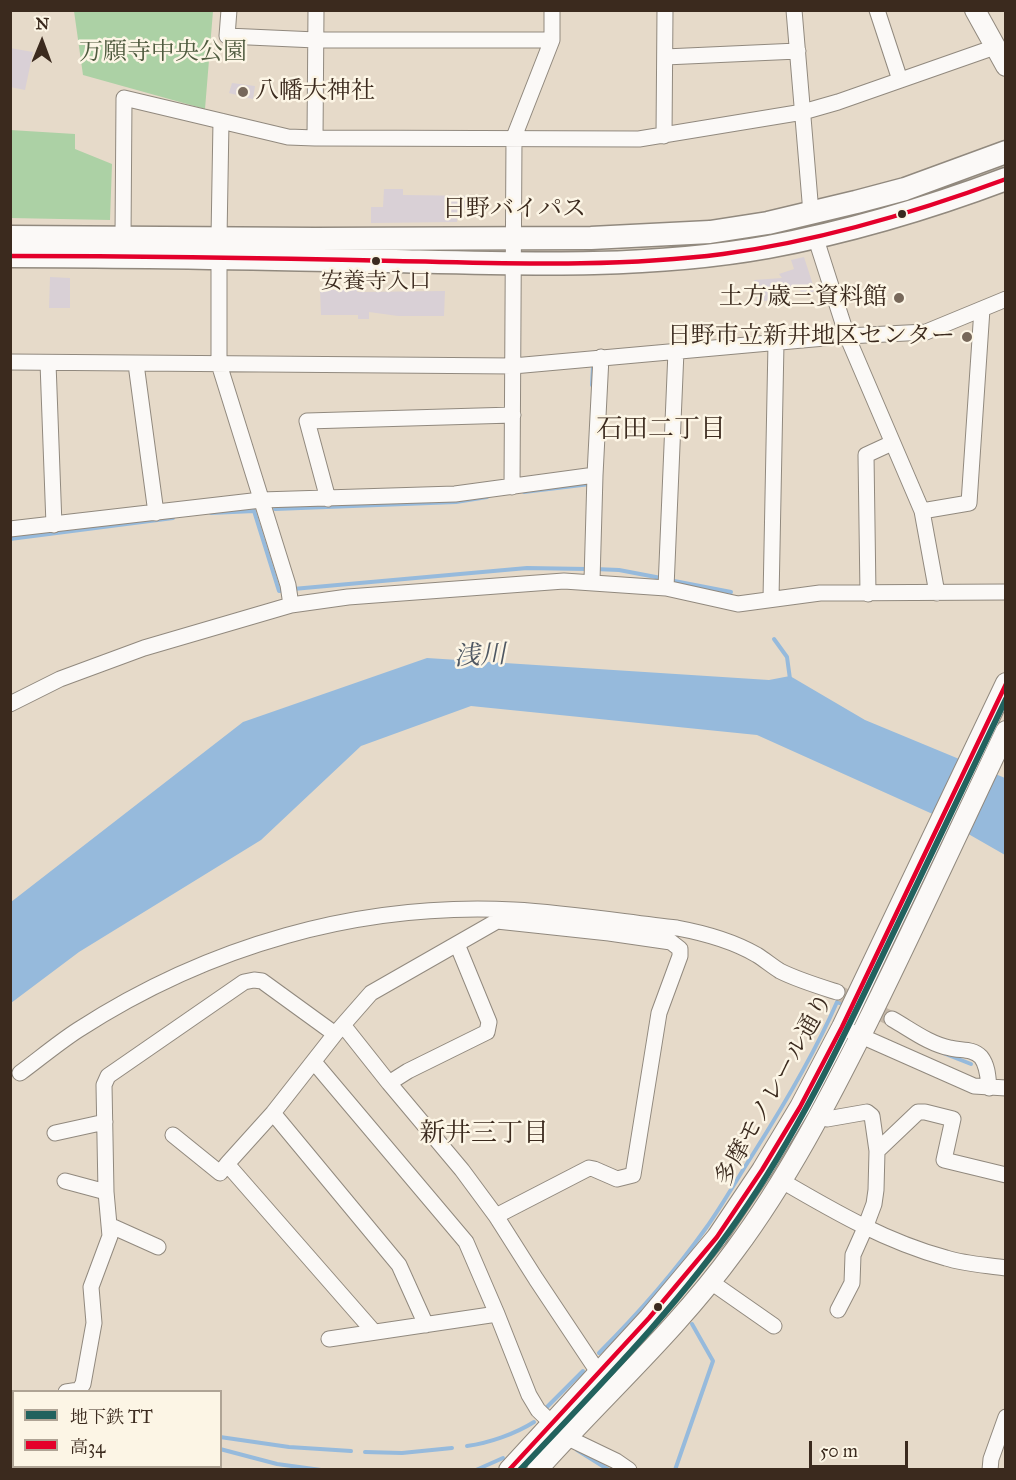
<!DOCTYPE html>
<meta charset="utf-8">
<style>
body{margin:0}
#map{position:relative;width:1016px;height:1480px;overflow:hidden;background:#e6dac9;font-family:"IM FELL Great Primer","Noto Serif JP",serif}
canvas{display:block}
.frame{position:absolute;inset:0;border:12px solid #3b2a1e;pointer-events:none}
.legend{position:absolute;left:12px;top:1390px;width:210px;height:78px;box-sizing:border-box;background:#fcf5e5;border:2px solid #afa495;margin:0;padding:8px 10px;list-style:none;font-size:18px;color:#3b2a1e}
.legend li{display:flex;align-items:center;gap:12px;height:30px}
.legend b{width:30px;border:2px solid #afa495}
.north{position:absolute;left:12px;top:12px;width:60px;height:60px;-webkit-text-stroke:4px #fcf5e5;paint-order:stroke;rotate:1deg;font-size:16px;font-weight:700;line-height:24px;text-align:center;color:#3b2a1e}
.north::after{content:'';display:block;margin:auto;width:21px;height:27px;background:#3b2a1e;clip-path:polygon(50% 0,100% 100%,50% 72%,0 100%)}
.scale{position:absolute;left:809px;top:1441px;width:99px;height:27px;box-sizing:border-box;border:3px solid #3b2a1e;border-top:0;padding-left:8px;font-size:18px;line-height:21px;white-space:nowrap;color:#3b2a1e;-webkit-text-stroke:4px #fcf5e5;paint-order:stroke}
</style>
<div id="map">
<canvas width="1016" height="1480"></canvas>
<div class="frame"></div>
<ul class="legend">
<li><b style="height:8px;background:#22625e"></b>地下鉄 TT</li>
<li><b style="height:8px;background:#e4002b"></b>高34</li>
</ul>
<div class="north">N</div>
<div class="scale">50 m</div>
</div>
<script>
const ctx = document.querySelector('canvas').getContext('2d');
ctx.lineJoin = 'round';
function paint(path, color) {
  ctx.fillStyle = color;
  ctx.fill(path, 'evenodd');
}
function stroke(path, color, width, dash) {
  ctx.strokeStyle = color;
  ctx.lineWidth = width;
  ctx.lineCap = dash ? 'butt' : 'round';
  ctx.setLineDash(dash || []);
  ctx.stroke(path);
}
function label(font, color, halo, rows, align = 'center') {
  ctx.font = font + ' "IM FELL Great Primer","Noto Serif JP",serif';
  ctx.lineWidth = 5;
  ctx.setLineDash([]);
  ctx.textBaseline = 'middle';
  ctx.strokeStyle = halo;
  ctx.fillStyle = color;
  for (const [text, x, y, turn = 0] of rows) {
    ctx.save();
    ctx.translate(x, y);
    ctx.rotate((+turn || 0) * Math.PI / 180);
    ctx.textAlign = isNaN(turn) ? turn : align;
    if (halo) ctx.strokeText(text, 0, 0);
    ctx.fillText(text, 0, 0);
    ctx.restore();
  }
}
const green = new Path2D(`
 M74 11H213L205 109 83 75Z
 M10 130 75 134V149L112 164 110 220 11 218Z`);
const water = new Path2D(`
 M427 658 769 680 790 676 865 720 1005 778V855L937 816 757 735 471 706 361 746 261 840 79 952 11 1003V902L243 722Z`);
const stream = new Path2D(`
 M592 385 593 367
 M524 492 590 484
 M275 509 456 502 487 497
 M211 513 254 511 279 591 285 590
 M10 539 173 518
 M595 569 619 570 661 578
 M669 580 731 592
 M293 589 527 568 587 569
 M774 639 787 657 790 679
 M943 1053 971 1064
 M599 1353C638 1314 674 1273 706 1228 723 1204 737 1179 753 1154 784 1105 814 1055 837 1002L840 1003
 M546 1408 583 1371
 M10 1418H14
 M220 1437 289 1447 351 1451
 M10 1441 14 1421
 M467 1446C489 1443 515 1434 534 1422
 M220 1449 277 1464 321 1470
 M577 1450 609 1470
 M365 1452 402 1453 452 1448
 M476 1470 503 1458
 M675 1470 713 1361 692 1324`);
const building = new Path2D(`
 M10 48 33 52 25 90 10 87Z
 M232 83 255 86 253 99 229 93Z
 M384 189H403V195L477 196V210L458 209 457 222 371 223V207H383Z
 M804 257 815 291 802 296 799 287 774 294V300L757 302 754 280 782 278 779 274 794 269 791 260Z
 M50 277 70 278V308H49Z
 M320 290H358L357 292 445 291 444 316H398L369 312V319H358V315H321Z`);
const minorTunnel = new Path2D(`
 M837 992 892 1019`);
const minor = new Path2D(`
 M229 10 227 36 316 40H552
 M794 10 811 213
 M877 10 900 80
 M665 57 798 51
 M664 136 665 10
 M315 138 639 139 803 112 838 102 995 47
 M815 236 847 336 922 511 937 593
 M123 238 124 98 288 137 315 138 316 10
 M219 238 221 121
 M219 258V364L288 585 291 605
 M10 362 513 366 847 336 926 332 1006 299
 M48 363 54 525
 M136 364 156 513
 M595 475 601 357
 M512 487 514 137 552 40V10
 M328 499 307 421 513 415
 M922 511 969 503 982 309
 M10 529 261 500 455 494 595 475 592 581
 M666 588 676 351
 M868 594 866 455 892 443
 M771 599 776 343
 M10 704 60 679 144 648 291 605 348 597 564 581 666 588 738 604 820 593 1006 592
 M892 1019C910 1029 929 1044 950 1048 961 1051 972 1048 981 1057 988 1066 988 1078 989 1088
 M343 1025 389 1083 462 1170 496 1216 536 1279 598 1372
 M852 1032 974 1086 1006 1088
 M314 1062 466 1242 497 1314 529 1395 538 1410 566 1437 616 1461 629 1470
 M20 1073C39 1059 58 1043 78 1030 208 946 359 902 514 910 569 913 623 922 677 928 704 933 733 941 757 955 765 960 772 966 780 971 798 980 818 986 837 992
 M389 1083 408 1071 487 1032 489 1022 457 944
 M273 1113 399 1265 426 1325
 M819 1115 827 1119 867 1112 872 1116 877 1151 876 1190 874 1204 865 1228 853 1255 852 1283 838 1310
 M55 1133 105 1122
 M173 1135 220 1173 227 1164 374 1332
 M877 1151 918 1112H925L953 1119 944 1160 1006 1175
 M227 1164 273 1113 335 1034 371 993 504 917
 M65 1181 106 1192
 M782 1181C835 1212 887 1242 946 1258 965 1264 986 1265 1006 1268
 M496 1216 589 1168 594 1169 617 1179 633 1175 659 1013 680 956V949L671 942 609 933 497 921
 M109 1225 158 1247
 M711 1282 774 1326
 M329 1339 497 1314
 M66 1392 79 1390 83 1384 94 1323 91 1287 110 1236 106 1192 104 1085 108 1076 244 982 254 980 262 981 335 1034
 M15 1470 16 1466
 M990 1470 991 1459 1006 1417`);
const major = new Path2D(`
 M975 10 1006 66
 M509 1470 649 1318 717 1237 762 1170 800 1107 842 1027 1006 683
 M537 1470C603 1396 677 1330 735 1250 787 1180 828 1101 867 1023 915 926 960 828 1006 731`);
const highway = new Path2D(`
 M10 237 315 239 591 238 710 232 768 223 856 202 905 189 1006 152
 M10 256C139 256 267 259 395 261 518 264 645 269 768 247 848 232 929 208 1006 179`);
const bus1 = new Path2D(`
 M10 256C139 256 267 258 395 261 504 263 614 268 723 254 820 241 914 213 1006 179
 M509 1470 649 1318 717 1237 762 1170 800 1107 842 1027 1006 684`);
const metro1 = new Path2D(`
 M520 1470C596 1389 675 1310 738 1219 799 1132 844 1036 890 940 928 860 967 780 1006 699`);
const markers = [
 [243,92,6,"#77685a"],
 [902,214,5,"#3b2a1e"],
 [376,261,5,"#3b2a1e"],
 [899,298,6,"#77685a"],
 [967,337,6,"#77685a"],
 [658,1307,5,"#3b2a1e"]
];
const busNames = [
 ["安養寺入口",376,283]
];
const parkNames = [
 ["万願寺中央公園",163,53]
];
const poiNames = [
 ["八幡大神社",255,92,"left"],
 ["土方歳三資料館",887,298],
 ["日野市立新井地区センター",955,337]
];
const streetNames = [
 ["日野バイパス",514,210],
 ["多摩モノレール通り",775,1090,-61]
];
const neighbourhoodNames = [
 ["石田二丁目",661,431],
 ["新井三丁目",484,1135]
];
const waterNames = [
 ["浅川",480,657,-3]
];
paint(green, '#acd1a5');
paint(water, '#96badc');
stroke(stream, '#96badc', 4);
paint(building, '#d9d0d6');
stroke(minorTunnel, '#c4b7a7', 15, [15, 8]);
stroke(minor, '#91897e', 17);
stroke(major, '#91897e', 22);
stroke(highway, '#91897e', 25);
stroke(minor, '#fbf9f7', 15);
stroke(major, '#fbf9f7', 20);
stroke(highway, '#fbf9f7', 22);
stroke(bus1, '#e4002b', 4.5);
stroke(metro1, '#22625e', 6);
for (const [x, y, r, color] of markers) {
  const dot = new Path2D();
  dot.arc(x, y, r, 0, 2 * Math.PI);
  ctx.fillStyle = color;
  ctx.fill(dot);
  stroke(dot, '#fcf5e5', 2);
}
label('22px', '#3b2a1e', '#fcf5e5', busNames);
label('24px', '#4e5a3e', '#fcf5e5', parkNames);
label('24px', '#3b2a1e', '#fcf5e5', poiNames, 'right');
label('24px', '#3b2a1e', '#fcf5e5', streetNames);
label('26px', '#3b2a1e', '#fcf5e5', neighbourhoodNames);
label('italic 26px', '#4f5863', '#fcf5e5', waterNames);
</script>
